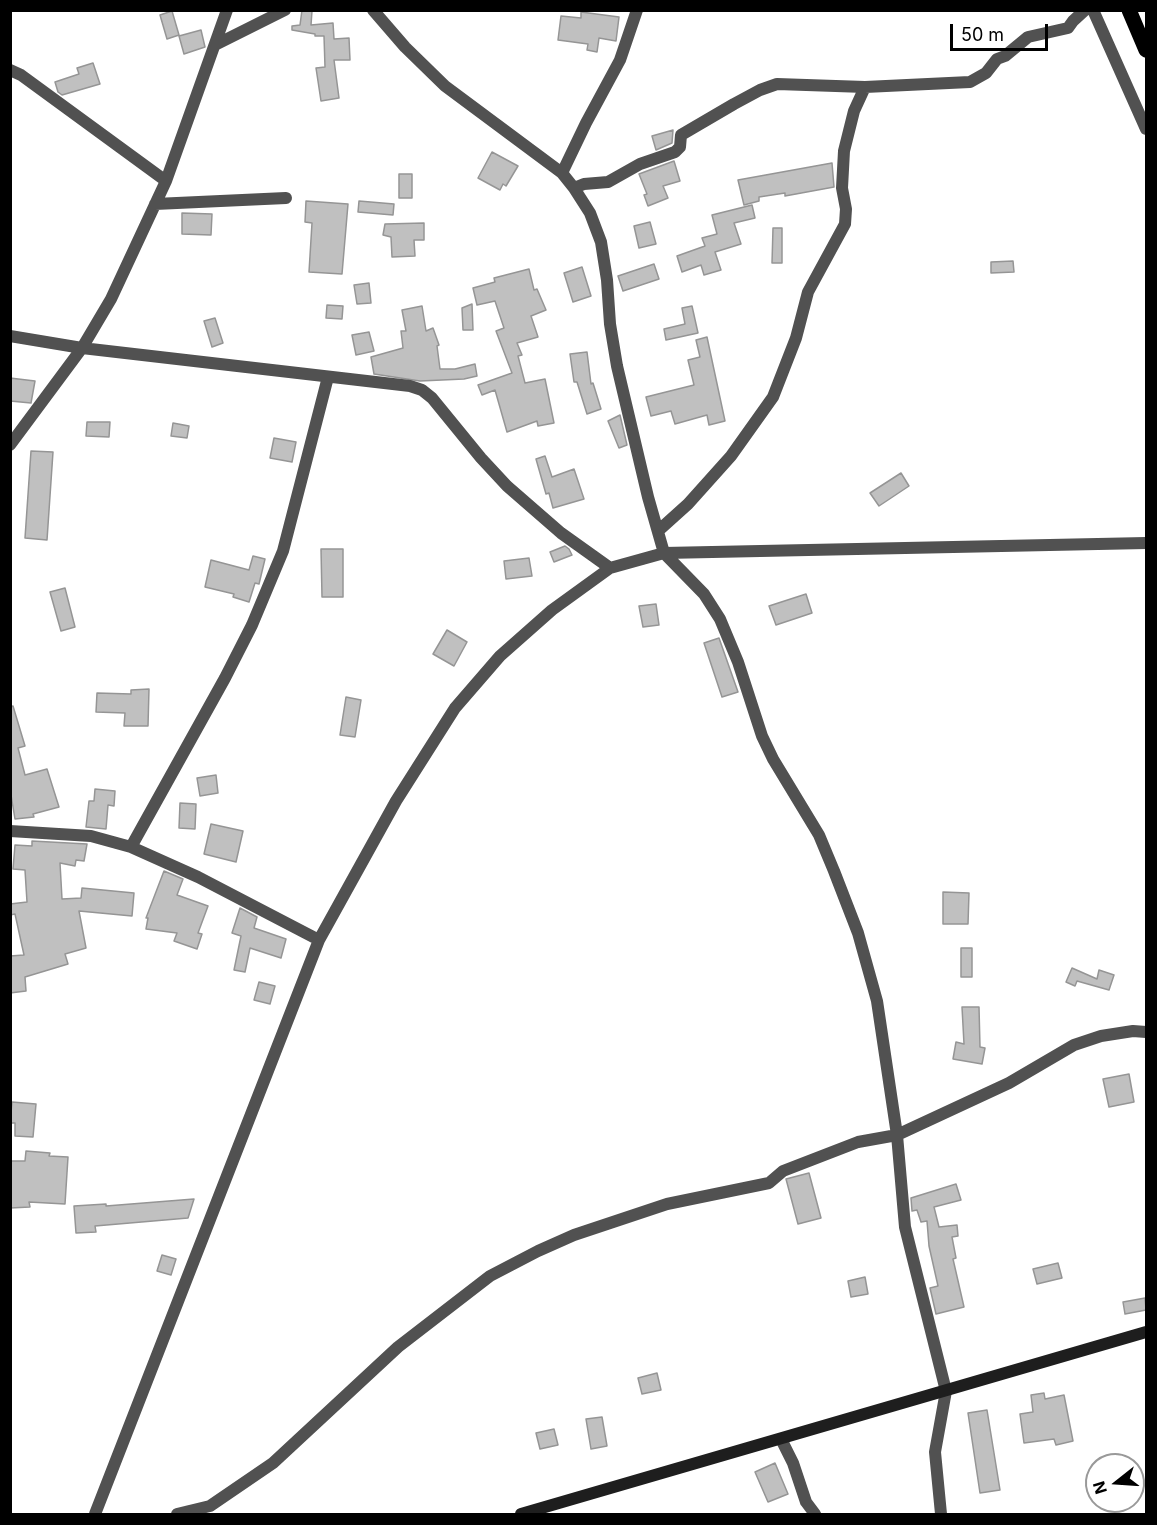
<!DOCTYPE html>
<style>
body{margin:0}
#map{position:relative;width:1157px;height:1525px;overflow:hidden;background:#fff;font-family:Inter,sans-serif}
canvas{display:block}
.frame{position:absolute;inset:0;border:12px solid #000;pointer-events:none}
.north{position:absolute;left:1085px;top:1453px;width:60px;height:60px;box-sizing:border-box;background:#fff;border:2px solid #999;border-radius:50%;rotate:253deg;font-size:16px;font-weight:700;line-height:24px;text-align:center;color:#000}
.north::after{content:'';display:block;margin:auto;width:21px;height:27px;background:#000;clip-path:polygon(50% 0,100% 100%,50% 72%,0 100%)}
.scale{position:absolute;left:950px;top:24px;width:98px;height:27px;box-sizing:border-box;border:3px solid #000;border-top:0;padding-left:8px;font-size:18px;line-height:21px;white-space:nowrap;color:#000;-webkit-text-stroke:4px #fff;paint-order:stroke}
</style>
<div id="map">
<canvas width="1157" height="1525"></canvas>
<div class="frame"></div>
<div class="north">N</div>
<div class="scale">50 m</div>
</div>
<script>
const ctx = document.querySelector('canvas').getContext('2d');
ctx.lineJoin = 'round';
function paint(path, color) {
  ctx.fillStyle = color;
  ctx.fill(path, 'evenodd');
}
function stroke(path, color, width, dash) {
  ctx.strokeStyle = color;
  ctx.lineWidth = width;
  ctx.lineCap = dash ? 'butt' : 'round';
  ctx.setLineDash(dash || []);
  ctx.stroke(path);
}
const building = new Path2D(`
 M302 10 312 11 311 25 333 23 334 39 349 38 350 60H334L339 98 321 101 316 68 325 67 324 36H315V34L292 30V26L300 25Z
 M172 11 179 35 167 39 160 15Z
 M581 12 619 17 616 41 599 38 597 52 587 50 588 44 558 40 561 16 581 18Z
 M201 30 205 47 184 54 179 36Z
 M93 63 100 84 62 95 58 92 55 82 79 74 77 68Z
 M673 130 672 143 656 150 652 136Z
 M492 152 518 166 506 186 503 184 500 190 478 178Z
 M674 161 680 181 663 186 668 198 648 206 644 195 647 194 639 174Z
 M832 163 834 187 785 196V193L759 197V201L744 205 738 180Z
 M399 174H412V198H399Z
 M306 201 348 204 342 274 309 272 312 223 305 222Z
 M359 201 394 204 393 215 358 212Z
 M752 205 755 218 734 223 741 244 715 252 721 270 704 275 701 265 682 272 677 256 705 246 702 238 717 234 712 215Z
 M182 213 212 214 211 235 182 234Z
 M650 222 656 244 639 248 634 226Z
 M424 223V240H414L415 256 392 257 391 237 383 235 385 224Z
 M773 228H782V263H772Z
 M1013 261 1014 272 991 273V262Z
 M654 264 659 279 623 291 618 276Z
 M582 267 591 296 573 302 564 273Z
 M529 269 534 290 537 289 546 310 531 316 538 337 517 343 522 355 518 356 525 383 545 379 554 423 538 426 537 421 507 432 495 390 482 395 478 385 512 373 496 331 504 328 495 301 477 305 473 288 495 282 494 278Z
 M369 283 371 303 357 304 354 285Z
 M472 304 473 330H463L462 308Z
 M327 305 343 306 342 319 326 318Z
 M422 306 426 331 433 328 439 345 437 346 440 369H455L475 364 477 376 464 379 420 381 374 374 371 357 403 348 401 331H406L402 310Z
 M692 306 698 333 666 340 664 329 685 324 682 308Z
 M215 318 223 343 212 347 204 321Z
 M369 332 374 351 356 355 352 335Z
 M707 337 725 421 709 425 707 415 675 424 671 411 651 416 646 397 694 385 688 360 700 357 696 340Z
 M587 352 591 384 593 383 601 409 587 414 577 382H574L570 354Z
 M10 378 35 381 31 403 10 401Z
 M620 415 627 445 619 448 608 421Z
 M87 422H110L109 437 86 436Z
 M173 423 189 426 187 438 171 436Z
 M274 438 296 442 292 462 270 458Z
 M31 451 53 452 47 540 25 538Z
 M545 456 552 477 574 469 584 499 553 508 549 493 546 494 536 459Z
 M901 473 909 486 879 506 870 493Z
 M565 546 569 549 572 555 554 562 550 552Z
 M321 549H343V597H322Z
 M253 556 265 559 259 584 255 583 249 602 233 597 234 594 205 587 211 560 249 570Z
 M529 558 532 576 506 579 504 561Z
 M65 588 75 627 61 631 50 592Z
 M806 594 812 613 776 625 769 606Z
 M656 604 659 625 643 627 639 606Z
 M447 630 467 642 454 666 433 654Z
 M719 638 738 692 722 697 704 643Z
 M149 689 148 726H124L125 713 96 712 97 693 131 694V690Z
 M346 697 361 700 355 737 340 735Z
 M13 706 25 746 18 748 25 775 47 769 59 807 33 814 34 817 15 819 10 789V707Z
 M216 775 218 793 200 796 197 778Z
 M95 789 115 791 114 806 108 805 106 829 86 827 89 801H94Z
 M180 803 196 804 195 829 179 828Z
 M211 824 243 831 236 862 204 854Z
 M32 841 87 844 84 861 76 860 75 866 60 863 62 899 81 898 82 888 134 893 132 916 79 911 86 948 65 954 68 964 25 977 26 991 10 993V956L24 955 15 914 10 915V904L27 902 25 870 13 869 15 845 32 846Z
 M164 871 183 879 177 895 208 906 198 933 202 934 197 949 174 941 177 933 146 929 148 918H146Z
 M943 892 969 893 968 924H943Z
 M240 908 257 917 254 928 286 939 281 958 250 948 245 972 234 970 241 936 232 933Z
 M961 948H972V977H961Z
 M1072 968 1097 979 1099 970 1114 975 1109 990 1077 981 1075 986 1066 982Z
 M259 982 275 986 270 1004 254 1000Z
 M962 1007H979L980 1047 985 1048 982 1064 953 1059 956 1042 964 1044Z
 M1129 1074 1134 1102 1109 1107 1103 1079Z
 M12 1102 36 1104 33 1137 15 1136V1123H10Z
 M26 1151 50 1153 49 1156 68 1157 65 1204 29 1202 30 1207 10 1208V1161H25Z
 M809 1173 821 1218 798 1224 786 1179Z
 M956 1184 961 1200 934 1207 939 1227 957 1225 958 1236 952 1237 956 1258 953 1259 964 1307 936 1314 930 1288 938 1286 929 1246 927 1221 921 1222 917 1210 912 1211 911 1198Z
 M194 1199 188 1218 95 1226 96 1232 76 1233 74 1206 106 1204V1206Z
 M162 1255 176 1259 171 1275 157 1271Z
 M1058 1263 1062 1278 1037 1284 1033 1269Z
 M865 1277 868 1294 851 1297 848 1281Z
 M1145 1298 1146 1310 1125 1314 1123 1302Z
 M657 1373 661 1390 642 1394 638 1378Z
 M1044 1393 1045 1399 1064 1395 1073 1441 1056 1445 1054 1439 1024 1443 1020 1414 1033 1412 1031 1395Z
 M987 1410 1000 1490 980 1493 968 1413Z
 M602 1417 607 1446 591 1449 586 1419Z
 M554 1429 558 1445 540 1449 536 1433Z
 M775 1463 788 1494 768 1502 755 1472Z`);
const street = new Path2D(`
 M373 10 405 47 445 86 562 173 574 188 590 213 601 242 607 280 610 324 617 366 648 497 664 553 704 594 720 619 738 662 762 736 773 759 819 835 834 871 858 933 877 1001 897 1135 905 1227 946 1391 935 1452 941 1514
 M1093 10 1146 129
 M215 45 285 10
 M10 70 21 75 166 181
 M562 173 586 123 620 60 637 10
 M574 188 584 184 608 182 640 164 675 152 680 147 681 135 734 104 760 90 777 84 865 87 970 82 986 73 997 59 1005 56 1028 37 1068 28 1073 21 1085 10
 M155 204 286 198
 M10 336 82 348 410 386 422 390 432 398 481 458 507 486 561 533 610 568
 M10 445 82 348 111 299 166 181 227 10
 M658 531 688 504 731 456 773 397 796 338 808 292 845 224 846 209 842 188 844 151 854 111 865 87
 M10 831 91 836 131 847 198 877 319 940
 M131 847 225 678 252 625 283 551 328 377
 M781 1439 793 1463 806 1502 815 1514
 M95 1514 319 940 396 801 455 708 500 656 552 610 610 568 664 553 1146 543
 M177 1514 210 1506 273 1463 398 1347 490 1276 538 1251 574 1235 667 1204 769 1183 783 1171 858 1142 897 1135 1009 1083 1074 1045 1101 1036 1133 1031 1146 1032`);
const secondary = new Path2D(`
 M521 1514 1146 1332`);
const primary = new Path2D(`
 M1129 10 1146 50`);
paint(building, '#c0c0c0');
stroke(building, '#959595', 1.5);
stroke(street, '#515151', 12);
stroke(secondary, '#1e1e1e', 12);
stroke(primary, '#000', 15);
</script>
